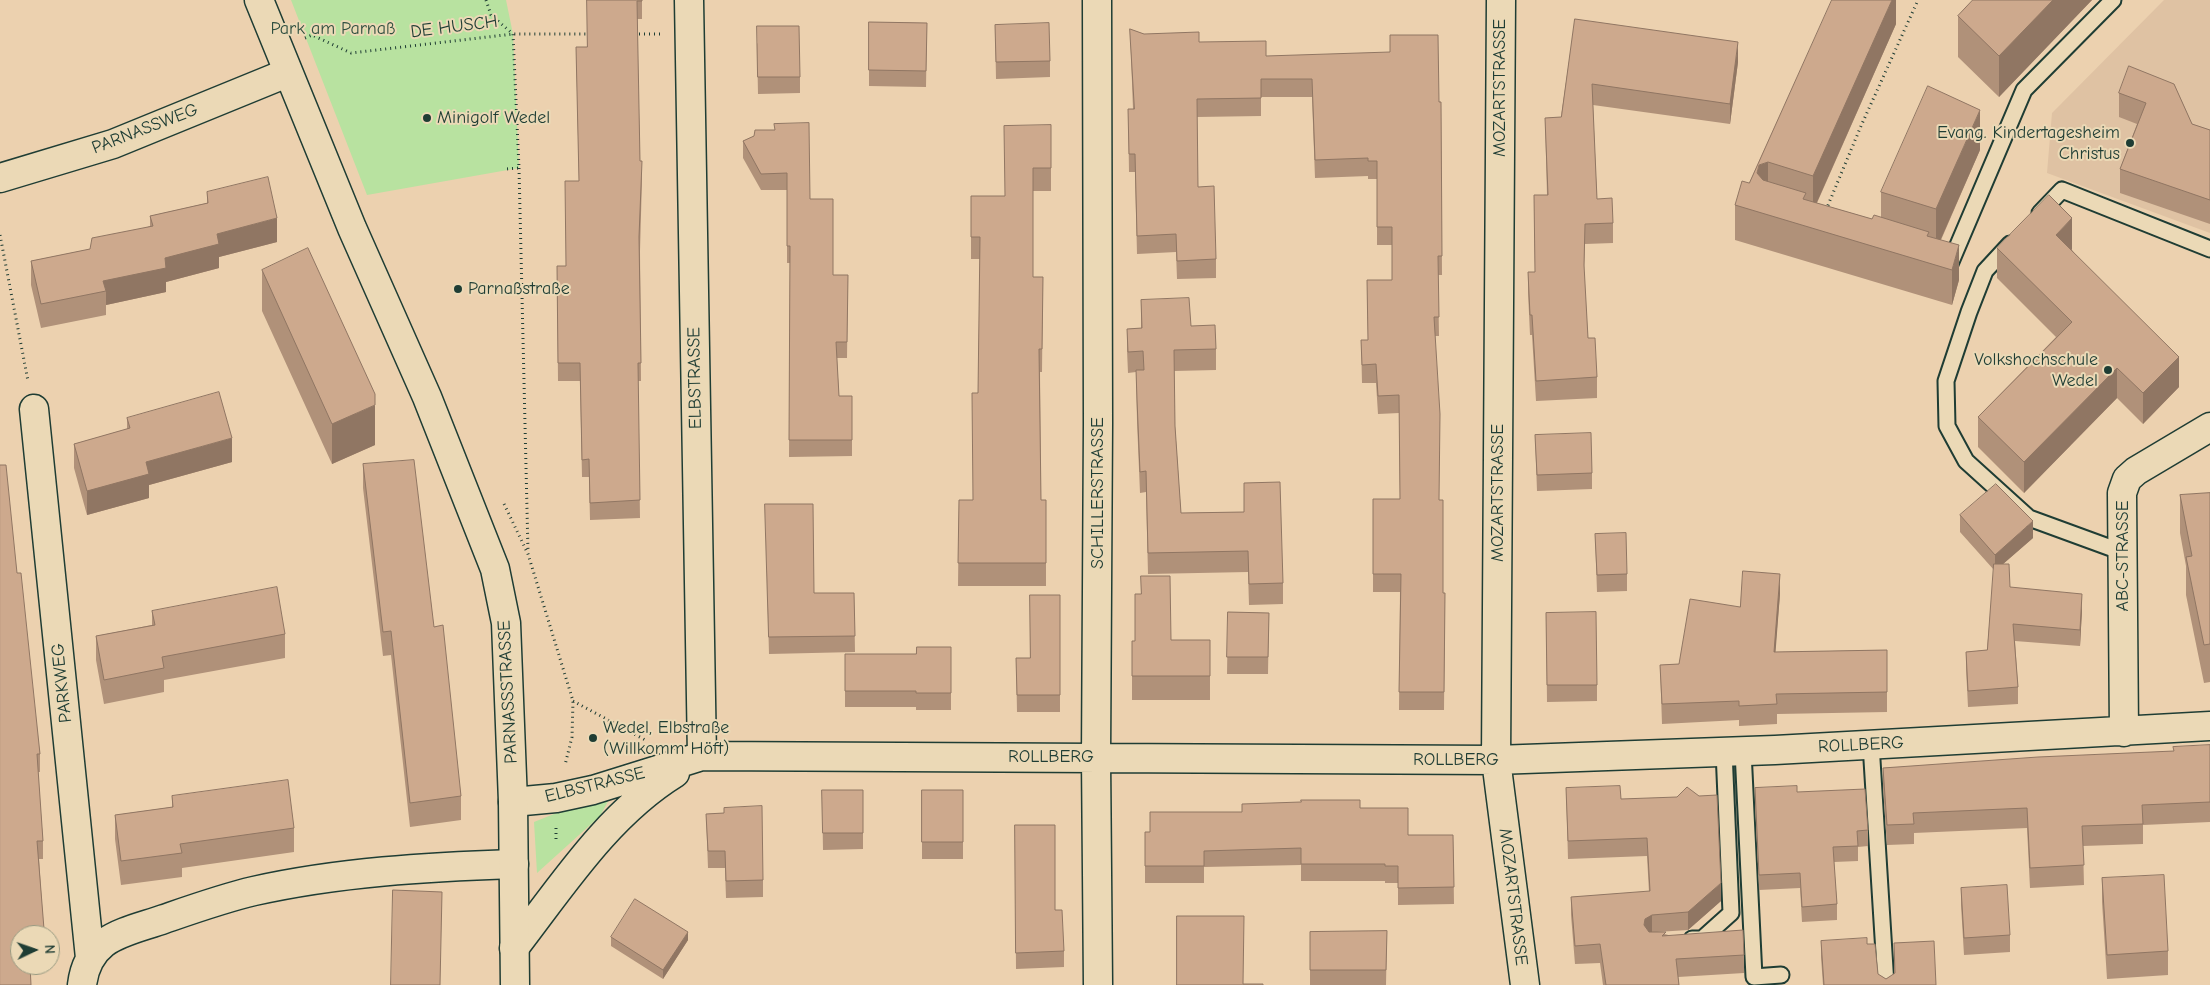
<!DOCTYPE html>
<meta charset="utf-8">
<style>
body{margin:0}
#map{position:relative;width:2210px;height:985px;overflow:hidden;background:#ecd1af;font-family:"Comic Neue",sans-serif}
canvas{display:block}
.north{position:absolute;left:10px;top:925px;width:50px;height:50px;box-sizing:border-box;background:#ebd9b6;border:1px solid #999b82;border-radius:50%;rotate:87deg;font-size:14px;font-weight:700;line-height:20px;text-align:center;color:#1f3d34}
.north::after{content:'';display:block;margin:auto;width:18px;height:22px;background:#1f3d34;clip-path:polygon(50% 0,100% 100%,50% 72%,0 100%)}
</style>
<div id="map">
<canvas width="2210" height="985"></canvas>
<div class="north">N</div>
</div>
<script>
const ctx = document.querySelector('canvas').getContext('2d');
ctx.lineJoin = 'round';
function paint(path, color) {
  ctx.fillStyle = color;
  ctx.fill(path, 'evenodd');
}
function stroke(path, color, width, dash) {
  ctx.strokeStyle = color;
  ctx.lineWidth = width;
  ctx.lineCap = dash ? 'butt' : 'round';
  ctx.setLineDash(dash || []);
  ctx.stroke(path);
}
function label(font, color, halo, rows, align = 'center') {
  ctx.font = font + ' "Comic Neue",sans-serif';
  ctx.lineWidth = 4;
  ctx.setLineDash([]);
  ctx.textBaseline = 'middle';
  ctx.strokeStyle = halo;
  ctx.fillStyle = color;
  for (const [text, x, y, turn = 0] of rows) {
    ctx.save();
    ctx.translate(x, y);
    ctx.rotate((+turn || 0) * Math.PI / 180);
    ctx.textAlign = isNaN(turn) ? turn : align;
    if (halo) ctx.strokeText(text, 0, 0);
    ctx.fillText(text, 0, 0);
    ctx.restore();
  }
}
const built = new Path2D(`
 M2164 0H2210V233L2047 173 2052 113Z`);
const green = new Path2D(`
 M291 0H506L513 34 519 168 367 195Z
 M611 796 600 816 537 873 534 822 584 802Z`);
const path = new Path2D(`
 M486 0 491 15 513 34 519 168 506 169
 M634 34H661
 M305 38 312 35 351 53 513 34H591
 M519 168 528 552
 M1826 210 1861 126 1918 0
 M0 235 28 381
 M504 504 528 554 573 701 572 737 565 765
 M573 701 647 741
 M556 828V841`);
const service = new Path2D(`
 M2040 213 2062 190 2210 249
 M2010 244 1985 271 1969 312 1946 381 1947 426 1966 461 2029 518 2122 552
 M1950 264 2024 90 2113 0
 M1871 744 1886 985
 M1743 751 1754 977 1781 975
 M1692 939H1702L1731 913 1724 751`);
const minor = new Path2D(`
 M689 0 702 756
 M1097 0 1098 423 1096 758 1098 985
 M1501 0 1496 760 1525 985
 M0 178 113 144 287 73
 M34 409 90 958
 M2124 732 2122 493 2127 479 2136 471 2210 427
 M513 802 556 798 593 790 702 756 1496 760 1775 750 2210 726
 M514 948C562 886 607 815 675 773
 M82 985C84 968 90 954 104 943 120 931 145 926 164 919 193 909 224 898 254 891 339 872 427 867 514 864`);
const tertiary = new Path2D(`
 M259 0 352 228 427 397 495 569 506 623 513 802 515 985`);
const wall = new Path2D(`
 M587 0H642V19H637L640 161 642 179 640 251 641 381H638L640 518 590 520 589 477H582L580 381H558L557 266H566L579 181 576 47H587Z
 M1896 0V24L1817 203 1872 219 1881 217V192L1980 150 1941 240 1959 280 1952 305 1735 240V205L1749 183Z
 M1973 0H2092L1999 97 1958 57V16Z
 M1575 19 1738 62 1730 124 1593 105 1597 199 1613 223V243L1585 244 1584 271 1588 338 1597 377V398L1536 401 1532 335H1530L1528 292V272H1535L1534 195H1547L1545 118 1561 117Z
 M869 22 927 23 926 87 869 86Z
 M995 25 1050 61V77L996 79Z
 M1130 29 1144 34 1199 42 1266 56 1441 102 1442 275H1438L1439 336H1435L1439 500 1443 593H1445L1444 710H1399L1400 592H1373V499H1400L1399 413 1378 414 1376 383H1362L1361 340H1368L1367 280H1392V245H1377V179H1368V176L1315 178 1312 97H1261V116L1197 117 1198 187 1216 259V278L1177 279 1176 252 1137 254 1135 172H1129L1128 109H1133Z
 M757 43 800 77V93L758 94Z
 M2174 84 2192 124 2210 130V224L2120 193V169L2137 124 2119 117V93Z
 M1051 125V191H1033V277H1043L1042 372H1040L1041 500H1046V586H958L959 500H973L978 393 980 259H971V196H1005Z
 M754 136 810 199 833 275H848L847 358H837L839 396H852V456L789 457 790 263H787V190H761L743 158V141Z
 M207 192 277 242 219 257V268L166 282V292L106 305V315L41 328 31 285V261L90 249 150 226V216L207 203Z
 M1997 248 2072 249V250L2179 387 2143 424 2117 398 2024 493 1978 447V417L2056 337 1997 278Z
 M262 270 375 445 332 464 262 311Z
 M1141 300 1191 326 1216 349V370L1174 371 1175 426 1181 513 1244 512 1283 583V604L1249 605 1248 572 1148 574 1146 492 1140 493 1137 421 1136 372 1128 373 1127 350V329L1141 328Z
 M127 418 232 462 149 485V498L87 515 74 468V444L127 429Z
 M1535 435 1592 473V489L1537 491Z
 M363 464 434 627 461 796V820L410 827 391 655 383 656 363 488Z
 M2210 493V682L2204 683 2186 595V566L2180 533V495Z
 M765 504 814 593H854L855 652 769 654Z
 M1960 515 2033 538 2003 564 2010 587 2082 610 2080 646 2015 641 2018 687V704L1968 707 1966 668V652L1987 650 1994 570 1960 532Z
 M1595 534 1627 574V591L1597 592Z
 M17 573 40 754V772H38L43 841V859H39L44 935H20L0 985Z
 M1141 576 1171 640H1210V700H1132V641H1135L1141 594Z
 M1780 594 1775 652 1887 650V712L1777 714V724L1739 726V720L1662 724 1660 665 1679 664 1740 607Z
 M1060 595V712H1017L1016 658H1030Z
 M152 611 285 634V658L164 680V692L104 704 96 660V636L152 625Z
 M1228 612 1269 613 1268 674H1227Z
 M1546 613 1597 685V701L1547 702Z
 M951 647V710H916V707H845V654H916Z
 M2210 745V822L2143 825V844L2083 846 2084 885 2030 888 2027 828 1914 833V844L1887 845 1883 788V768L2173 751Z
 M1566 788 1621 799 1721 901 1688 930 1657 932 1744 955V973L1678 977 1679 985H1603L1600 963 1575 964 1571 915V897L1649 892 1647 856 1568 859Z
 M1755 788 1797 792 1868 830V846L1858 847V861L1834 862 1837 904V920L1802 922 1800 888 1759 890 1755 804Z
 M822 790H863V849L823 850Z
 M922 790H963V859H922Z
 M172 796 294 828V852L182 868V877L121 885 115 839V815L172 807Z
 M1360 808 1408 835H1453L1454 904 1398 905V883H1385V881H1301V865L1204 867V883H1145V832H1150L1242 812Z
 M724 813 763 880V897L726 898 725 868H708L706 814Z
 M1015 825 1055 910 1064 951V967L1016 969Z
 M2102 878 2168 951V975L2107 979 2102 902Z
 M1961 888 2010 935V952L1964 955 1961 905Z
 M1387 931 1386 985H1310V932Z
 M611 937 688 940 663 979 611 946Z
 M1821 941 1867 944 1878 974 1886 979 1894 974V943L1936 985H1823L1821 957Z`);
const shadedWall = new Path2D(`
 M1892 0H1896V24L1813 211V176Z
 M2053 0H2092L1999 97V56Z
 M1738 42V62L1730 124V104Z
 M1980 110V150L1936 250V209Z
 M1768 162V197L1757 173 1759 165Z
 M277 218V242L219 257V268L166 282V292L106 305V291L103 281 165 258 217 234Z
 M2072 218V249L2056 265V235Z
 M1959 245V280L1952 305V270Z
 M2179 357V387L2143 424V393Z
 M2117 368V398L2024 493V462Z
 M375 405V445L332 464V424Z
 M232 438V462L149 485V498L87 515V491L146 462Z
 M2033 521V538L1995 571V555Z
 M1780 574V594L1774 672V652Z
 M2082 594V610L2080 646V630Z
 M1721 883V901L1688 930V912Z
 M1652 915V933L1644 943V925L1645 919Z
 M688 932V940L663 979V970Z`);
const building = new Path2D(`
 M587 0H642V1H637L640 161H642L639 237 641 363H638L640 500 590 503 589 459 582 460 580 363H558L557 266H566L565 181H579L576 47H587Z
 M1832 0H1892L1813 176 1768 162 1759 165 1757 173 1763 180 1806 193 1803 199 1872 219 1874 215 1929 232 1927 236 1959 245 1952 270 1735 205 1742 181 1749 183Z
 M1973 0H2053L1999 56 1958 16Z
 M1575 19 1738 42 1730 104 1592 84 1597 199 1612 198 1613 223 1585 224 1584 265 1588 338H1595L1597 377 1536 381 1532 315H1530L1528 272H1535L1534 195H1548L1545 118 1561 117Z
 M869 22 927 23 926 71 869 70Z
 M1049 23 1050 61 996 62 995 25Z
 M757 26H799L800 77H758Z
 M1130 29 1144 34 1199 32V42L1266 41V56L1390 52V35H1438L1439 102H1441L1442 256H1438L1439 317H1434L1440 414 1439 500H1443V593H1445L1444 692H1399L1401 574H1373V499H1400L1399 395 1378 396 1376 364 1362 365 1361 340H1368L1367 280H1392V227H1377V161H1368V158L1315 160 1312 79H1261V98L1197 99 1198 187 1214 186 1216 259 1177 261 1176 234 1137 236 1135 154H1129L1128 109H1134Z
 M2129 66 2174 84 2192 124 2210 130V200L2120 169 2146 103 2119 93Z
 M1928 86 1980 110 1936 209 1881 192Z
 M809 123 810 199H833V275H848L847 342H836L839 396H852V440H789L790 246H787V173L761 174 743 141 754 136 755 130H775L774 124Z
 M1051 125V168H1033V277H1043L1042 349H1039L1041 500H1046V563H958L959 500H973L972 393H978L980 237H971V196H1005L1004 126Z
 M268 177 277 218 217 234 219 244 165 258 166 268 103 281 106 291 41 304 31 261 90 249 92 238 153 226 150 216 208 203 207 192Z
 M2049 195 2072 218 2056 235 2179 357 2143 393 2117 368 2024 462 1978 417 2072 322 1997 248Z
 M308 248 375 394V405L332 424 262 270Z
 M1189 298 1191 326 1215 325 1216 349 1174 350 1175 426 1181 513 1244 512V483L1280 482 1283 583 1249 584 1248 551 1148 553 1146 471 1140 472 1137 400 1136 370H1144L1143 351 1128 352 1127 329 1142 328 1141 300Z
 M219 392 232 438 146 462 149 474 87 491 74 444 130 428 127 418Z
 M1591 433 1592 473 1537 475 1535 435Z
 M414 460 434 627 443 625 461 796 410 803 391 631 383 632 363 464Z
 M0 465H6L17 573H21L40 754H37L43 841H37L44 929 28 930V935H20V965H30L31 985H0Z
 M1996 484 2033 521 1995 555 1960 515Z
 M2210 493V644L2204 645 2186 557 2192 556 2180 495Z
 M765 504H813L814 593H854L855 636 769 637Z
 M1626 533 1627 574 1597 575 1595 534Z
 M1994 564H2009L2010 587 2082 594 2080 630 2013 624 2018 687 1968 691 1966 652 1987 650Z
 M1743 571 1780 574 1774 652 1887 650V692L1776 694 1777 704 1739 706V701L1662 704 1660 665 1679 664 1690 599 1740 607Z
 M1141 576H1170L1171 640H1210V676H1132V641H1135V594H1141Z
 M277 587 285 634 162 657 164 668 104 680 96 636 155 625 152 611Z
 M1030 595H1060V695H1017L1016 658H1030Z
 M1228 612 1269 613 1268 657H1227Z
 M1596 612 1597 685H1547L1546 613Z
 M917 647H951V693H916V691H845V654H916Z
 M2210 745V802L2142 805 2143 824 2082 826 2084 865 2030 868 2027 808 1913 813 1914 824 1887 825 1883 768 2038 757 2174 751 2173 747Z
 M288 780 294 828 180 844 182 853 121 861 115 815 173 807 172 796Z
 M1620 786 1621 799 1677 797 1687 787 1699 796 1717 795 1721 883 1688 912 1652 915 1645 919 1644 925 1649 932H1666L1662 936 1743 930 1744 955 1676 959 1679 985H1606L1600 944 1575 946 1571 897 1650 891 1647 838 1568 841 1566 788Z
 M1797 786V792L1865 789 1868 830 1857 831 1858 846 1833 847 1837 904 1802 907 1800 873 1759 875 1755 788Z
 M822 790H863V833H823Z
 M922 790H963V842H922Z
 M1301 800H1360V808H1408V835H1453L1454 887 1398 888V866H1385V864H1301V848L1204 851V866H1145V832H1150V812H1242V804L1301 802Z
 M762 806 763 880 726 881 725 851H708L706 814 724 813V808Z
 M1015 825H1055V910H1062L1064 951 1016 953Z
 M2164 875 2168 951 2107 955 2102 878Z
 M2007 885 2010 935 1964 938 1961 888Z
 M393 890 442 892 440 985H391Z
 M635 899 688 932 663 970 611 937Z
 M1177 916H1244L1243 984H1263V985H1177Z
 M1387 931 1386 970H1310V932Z
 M1867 938V944H1875L1878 974 1886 979 1895 973 1894 943 1934 941 1936 985H1824L1821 941Z`);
const markers = [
 [427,118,5,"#1f3d34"],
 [2130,143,5,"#1f3d34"],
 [458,289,5,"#1f3d34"],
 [2108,370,5,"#1f3d34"],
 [593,738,5,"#1f3d34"]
];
const streetNames = [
 ["DE HUSCH",454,27,-7],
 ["MOZARTSTRASSE",1500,88,-90],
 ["PARNASSWEG",145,129,-21],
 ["ELBSTRASSE",695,378,-91],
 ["SCHILLERSTRASSE",1098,493,-90],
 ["MOZARTSTRASSE",1498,493,-90],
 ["ABC-STRASSE",2123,556,-90],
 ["PARKWEG",62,683,-96],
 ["PARNASSSTRASSE",508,692,-93],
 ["ROLLBERG",1861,745,-3],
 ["ROLLBERG",1051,757],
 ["ROLLBERG",1456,760],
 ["ELBSTRASSE",595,785,-14],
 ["MOZARTSTRASSE",1513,897,83]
];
const parkNames = [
 ["Park am Parnaß",333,29]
];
const poiNames = [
 ["Minigolf Wedel",437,118],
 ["Evang. Kindertagesheim",2120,133,"right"],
 ["Christus",2120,154,"right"],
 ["Parnaßstraße",468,289],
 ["Volkshochschule",2098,360,"right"],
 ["Wedel",2098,381,"right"],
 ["Wedel, Elbstraße",603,728],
 ["(Willkomm Höft)",603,749]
];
paint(built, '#dfc2a3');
paint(green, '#b8e2a0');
stroke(service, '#1f3d34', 19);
stroke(minor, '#1f3d34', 31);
stroke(tertiary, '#1f3d34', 31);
stroke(path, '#1f3d34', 3, [1, 4]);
stroke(service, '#ebd9b6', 15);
stroke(minor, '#ebd9b6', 28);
stroke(tertiary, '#ebd9b6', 28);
paint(wall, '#b09179');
paint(shadedWall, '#907663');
paint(building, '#cda98d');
stroke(building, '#907663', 1);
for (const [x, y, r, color] of markers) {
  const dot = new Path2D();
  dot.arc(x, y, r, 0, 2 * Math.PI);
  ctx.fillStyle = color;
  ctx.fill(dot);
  stroke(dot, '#ebd9b6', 2);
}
label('18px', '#1f3d34', '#ebd9b6', streetNames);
label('18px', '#2e4e3f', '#ebd9b6', parkNames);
label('18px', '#1f3d34', '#ebd9b6', poiNames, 'left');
</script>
